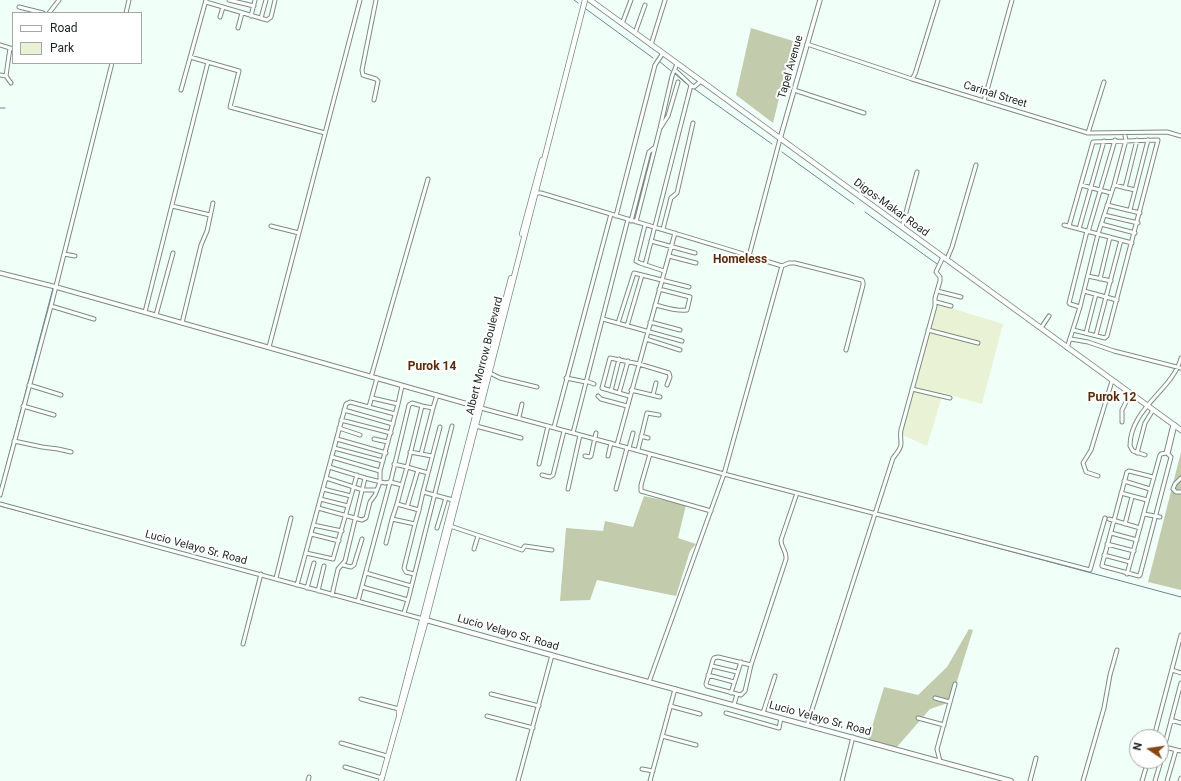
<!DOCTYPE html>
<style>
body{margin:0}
#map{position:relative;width:1181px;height:781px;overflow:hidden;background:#f1fff9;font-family:Roboto,sans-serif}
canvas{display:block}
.legend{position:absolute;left:12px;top:12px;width:130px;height:52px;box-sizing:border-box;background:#fff;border:1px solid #a4a7a5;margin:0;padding:5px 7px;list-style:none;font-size:12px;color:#1b231f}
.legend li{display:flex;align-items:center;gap:8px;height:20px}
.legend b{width:20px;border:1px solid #a4a7a5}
.north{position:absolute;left:1129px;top:729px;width:40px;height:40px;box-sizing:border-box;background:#fff;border:1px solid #a4a7a5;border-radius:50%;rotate:283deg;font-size:11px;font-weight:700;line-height:16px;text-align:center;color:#1b231f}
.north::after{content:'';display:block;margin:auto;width:14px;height:18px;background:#874514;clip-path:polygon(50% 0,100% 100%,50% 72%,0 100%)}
</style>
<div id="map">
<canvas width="1181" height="781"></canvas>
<ul class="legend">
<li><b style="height:5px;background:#fff"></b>Road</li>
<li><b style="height:11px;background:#e9f2d5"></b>Park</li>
</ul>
<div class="north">N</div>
</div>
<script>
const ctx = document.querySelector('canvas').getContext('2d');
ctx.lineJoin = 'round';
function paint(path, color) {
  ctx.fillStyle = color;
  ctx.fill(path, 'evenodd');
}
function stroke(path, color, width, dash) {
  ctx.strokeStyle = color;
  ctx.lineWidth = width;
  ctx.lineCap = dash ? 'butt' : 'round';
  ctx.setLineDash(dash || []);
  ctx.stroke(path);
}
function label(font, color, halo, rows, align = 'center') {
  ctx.font = font + ' Roboto,sans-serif';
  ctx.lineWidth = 4;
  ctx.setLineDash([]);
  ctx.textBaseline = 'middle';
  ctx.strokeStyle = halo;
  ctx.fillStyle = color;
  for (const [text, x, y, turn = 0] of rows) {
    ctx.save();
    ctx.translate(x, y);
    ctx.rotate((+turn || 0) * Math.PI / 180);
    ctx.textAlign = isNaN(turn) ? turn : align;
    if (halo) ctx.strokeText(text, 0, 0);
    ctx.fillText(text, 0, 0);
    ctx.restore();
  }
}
const green = new Path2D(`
 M935 303 1003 324 982 404 943 393 927 446 900 434Z`);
const forest = new Path2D(`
 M751 28 793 41 773 123 736 95Z
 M1181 452V590L1148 582Z
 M644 496 686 505 678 538 696 544 690 551 676 596 597 580 590 600 560 601 566 528 603 531 605 521 633 527Z
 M969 629 973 630 951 700 945 704 930 709 897 747 868 740 884 687 918 695 947 667Z`);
const stream = new Path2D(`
 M574 0 578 3
 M586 9 653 58
 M659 61 671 71
 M675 74 687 84
 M693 88 772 144
 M0 108H5
 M782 152 854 204
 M865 212 937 264
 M58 289 109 304
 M0 489 53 288
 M0 506 90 530
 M897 521 1181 597`);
const minor = new Path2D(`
 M229 0 254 6
 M206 2 267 20 271 17 275 0
 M19 7 43 13
 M49 13 59 0
 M126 13 129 0
 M251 16 255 0
 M220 17 223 7
 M261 18 266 0
 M622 24 631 0
 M238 28 242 13
 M635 33 645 5
 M807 44 912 79 1088 133 1167 132 1181 136
 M0 45 13 49
 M651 45 665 0
 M190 57 239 71 230 107 325 133
 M0 75 6 76 11 83
 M6 76 10 48
 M912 79 915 74 938 0
 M691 85 694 87 701 81
 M181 90 206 0
 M794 90 864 113
 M374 100 378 81 376 79 363 75 362 70 376 0
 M984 101 1012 0
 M661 127 668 116 678 82
 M1088 133 1104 82
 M1081 185 1111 193
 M1114 185 1135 190
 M1125 188 1137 140
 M534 193H541C622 217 702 241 782 266L789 263H795L862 280 863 282V285L846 350
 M1107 205 1140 213
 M172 206 210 215
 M1130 210 1148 140
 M1104 215 1138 223
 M616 216 655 65 663 53
 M631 221 649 152 654 148
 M636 222 660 128 672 76 677 64
 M1101 224 1135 233
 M645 225 636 261 640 263 664 271
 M1064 225 1132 243
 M271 226 299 233
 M1069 226 1093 142 1158 140 1107 336 1105 338 1073 330
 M902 227 917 172
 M663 229 671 198 677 193 693 123
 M1079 229 1104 141
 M1088 232 1115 140
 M651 241 695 253
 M64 254 75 256
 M669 256 696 263
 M749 256 780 139
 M947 259 952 247 976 165
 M645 265 691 85 675 70
 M1088 276 1111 281
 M1100 279 1110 237
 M937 291 961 297
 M1084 291 1117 300
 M936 302 951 306
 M655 305C665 307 677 312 687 310L690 297 659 289
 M51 306 94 319
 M1080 307 1070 304 1069 303 1087 231
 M145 312 208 62
 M156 315 173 253
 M603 319 682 341
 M650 322 680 330
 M182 323 201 245 207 231 213 203
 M618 323 634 273 689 287
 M627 326 642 275
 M1041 328 1049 316
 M928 330 978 343
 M1086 333 1096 294
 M1096 335 1121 240
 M646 339 680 350
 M1071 339 1088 342 1114 351 1181 368
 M269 347 360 0
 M1067 348 1080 307 1098 234 1114 185 1126 140 1125 136
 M490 373 500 378 537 387
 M371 377 428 179
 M566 378 586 382
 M586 381 594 384
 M29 385 61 395
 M912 389 950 398
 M631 390 660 397
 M611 391 619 359
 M619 393 628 361
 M653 395 656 383
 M598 396 601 399 627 406
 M629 396 602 388 610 358 639 364 669 373 670 377 667 385
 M398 404 402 386
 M23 406 54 415
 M422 406 433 408 421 454 432 456
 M369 407 377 378
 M433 408 437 395
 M481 408 724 474 1090 570 1105 518
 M344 410 393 424
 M519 417 522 404
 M341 420 391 433
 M1122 422V410L1130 394
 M476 426 521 438
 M440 427 423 492 453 500
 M554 427 611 214
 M339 428 360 435
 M573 433 628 219
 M641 436 648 438
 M337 439 386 453
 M374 439 388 442
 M14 441 42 447 58 449 71 452
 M617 445 675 233
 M334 448 383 461
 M629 448 633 433
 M638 450 647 413 659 415
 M410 452 421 454
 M1137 453 1145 423 1153 410
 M650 454 641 485V491L711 511
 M1145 455 1133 451 1130 446C1130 408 1173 390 1181 358
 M585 456 590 457 591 456 596 433
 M608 456 611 443
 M332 457 380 471
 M394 464 407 467 402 485 390 482 391 480 409 405 412 403 422 406 407 467 428 473
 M539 464 548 426
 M329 467 365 478 345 561 338 569 332 595
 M542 475 550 477 553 475 564 431
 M1098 476 1086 472 1083 463 1091 450 1112 381
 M1153 477 1129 471 1127 472 1102 565V566L1139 576 1140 575 1171 457 1168 454 1175 425
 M326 478 363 490H376
 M1181 478 1175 484 1173 489 1176 492H1181
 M1124 481 1150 489
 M402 485 397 504 419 510 423 492
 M323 489 351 496
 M568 489 580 435
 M616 489 627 448
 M1121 493 1147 500
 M0 495 51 306 112 63
 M320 499 348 506
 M0 504 423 619
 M397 504 392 519 415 524 419 510
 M407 507 418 470
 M318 508 362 520 366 518 370 502 375 495 380 482V471L398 404 372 398
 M1144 514 1160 517
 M1109 519 1140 528
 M1125 524 1132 497
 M313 525 342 531
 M450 526 522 550 525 546 552 550
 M437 528 446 498
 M1111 533 1137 540
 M311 534 339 541
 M386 543 392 519
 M1107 544 1134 551
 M474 549 478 536
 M306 553 333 559 357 475
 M1104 555 1130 562
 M343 565 351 567 354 565 362 539
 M366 573 411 586
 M414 574 406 572 404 568 415 524
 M1127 574 1160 455 1161 454 1166 453 1173 424
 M276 578 291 518
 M297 585 346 404 350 402 395 414
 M362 587 408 600 452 426
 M307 588 314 563
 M318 591 324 566
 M358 601 390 482 385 483 365 478
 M404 613 408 600
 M243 644 261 574
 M712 666 737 672
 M1172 670 1181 673
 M708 675 734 682
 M649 682 724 474 782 266
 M731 693 741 662
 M491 694 539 706
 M737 694 707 686 706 684 713 660 714 658 718 657 751 665
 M935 698 950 702
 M361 699 399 709
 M734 705 737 694 741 695 745 691 751 665 786 559C787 551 781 548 781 540L797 493
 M670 706 700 714
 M726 713 779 728 781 718
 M763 713 775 676
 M487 716 533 728
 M918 718 944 725
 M1171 720 1181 723
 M807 725C836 636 865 547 893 458 896 454 901 449 901 444 901 439 900 435 901 430L935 306V298L940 281V277L936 272 943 257
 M662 736 696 745
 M1154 737 1181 635
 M341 743 387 756
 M1161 746 1181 751
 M1161 759 1181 683
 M940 761 937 749 955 684
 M345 767 382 778
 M642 769 653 771
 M308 781 309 777
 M518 781 552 655
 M650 781 675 689
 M842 781 853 737
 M1030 781 1036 758
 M1083 781 1104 708 1110 675 1117 650
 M1142 781 1148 761
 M1155 781 1161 761
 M1167 781 1176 750
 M1180 781 1181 778`);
const tertiary = new Path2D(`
 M780 139 820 0
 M0 273 56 287 478 407`);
const secondary = new Path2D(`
 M426 620 608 671 1011 781`);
const primary = new Path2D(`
 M590 0 1181 430`);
const trunk = new Path2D(`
 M522 234 542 160
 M399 714V709L511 278
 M381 781 426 620 585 0`);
const streetNames = [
 ["Tapel Avenue",791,67,-74],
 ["Carinal Street",995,95,17],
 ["Digos-Makar Road",891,208,36],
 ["Albert Morrow Boulevard",485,356,-76],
 ["Lucio Velayo Sr. Road",196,548,15],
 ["Lucio Velayo Sr. Road",508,633,16],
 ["Lucio Velayo Sr. Road",820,719,15]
];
const neighbourhoodNames = [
 ["Homeless",740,260],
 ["Purok 14",432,367],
 ["Purok 12",1112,398]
];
paint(green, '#e9f2d5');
paint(forest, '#c2ccac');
stroke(stream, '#69888d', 1);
stroke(minor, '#798d84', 5);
stroke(tertiary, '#798d84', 5.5);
stroke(secondary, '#798d84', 6);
stroke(primary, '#798d84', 6);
stroke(trunk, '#798d84', 6);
stroke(minor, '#fff', 3);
stroke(tertiary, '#fff', 3.5);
stroke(secondary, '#fff', 4);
stroke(primary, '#fff', 4.5);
stroke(trunk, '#fff', 4.5);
label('11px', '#1b231f', '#fff', streetNames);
label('bold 12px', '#592b0a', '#fff', neighbourhoodNames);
</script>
